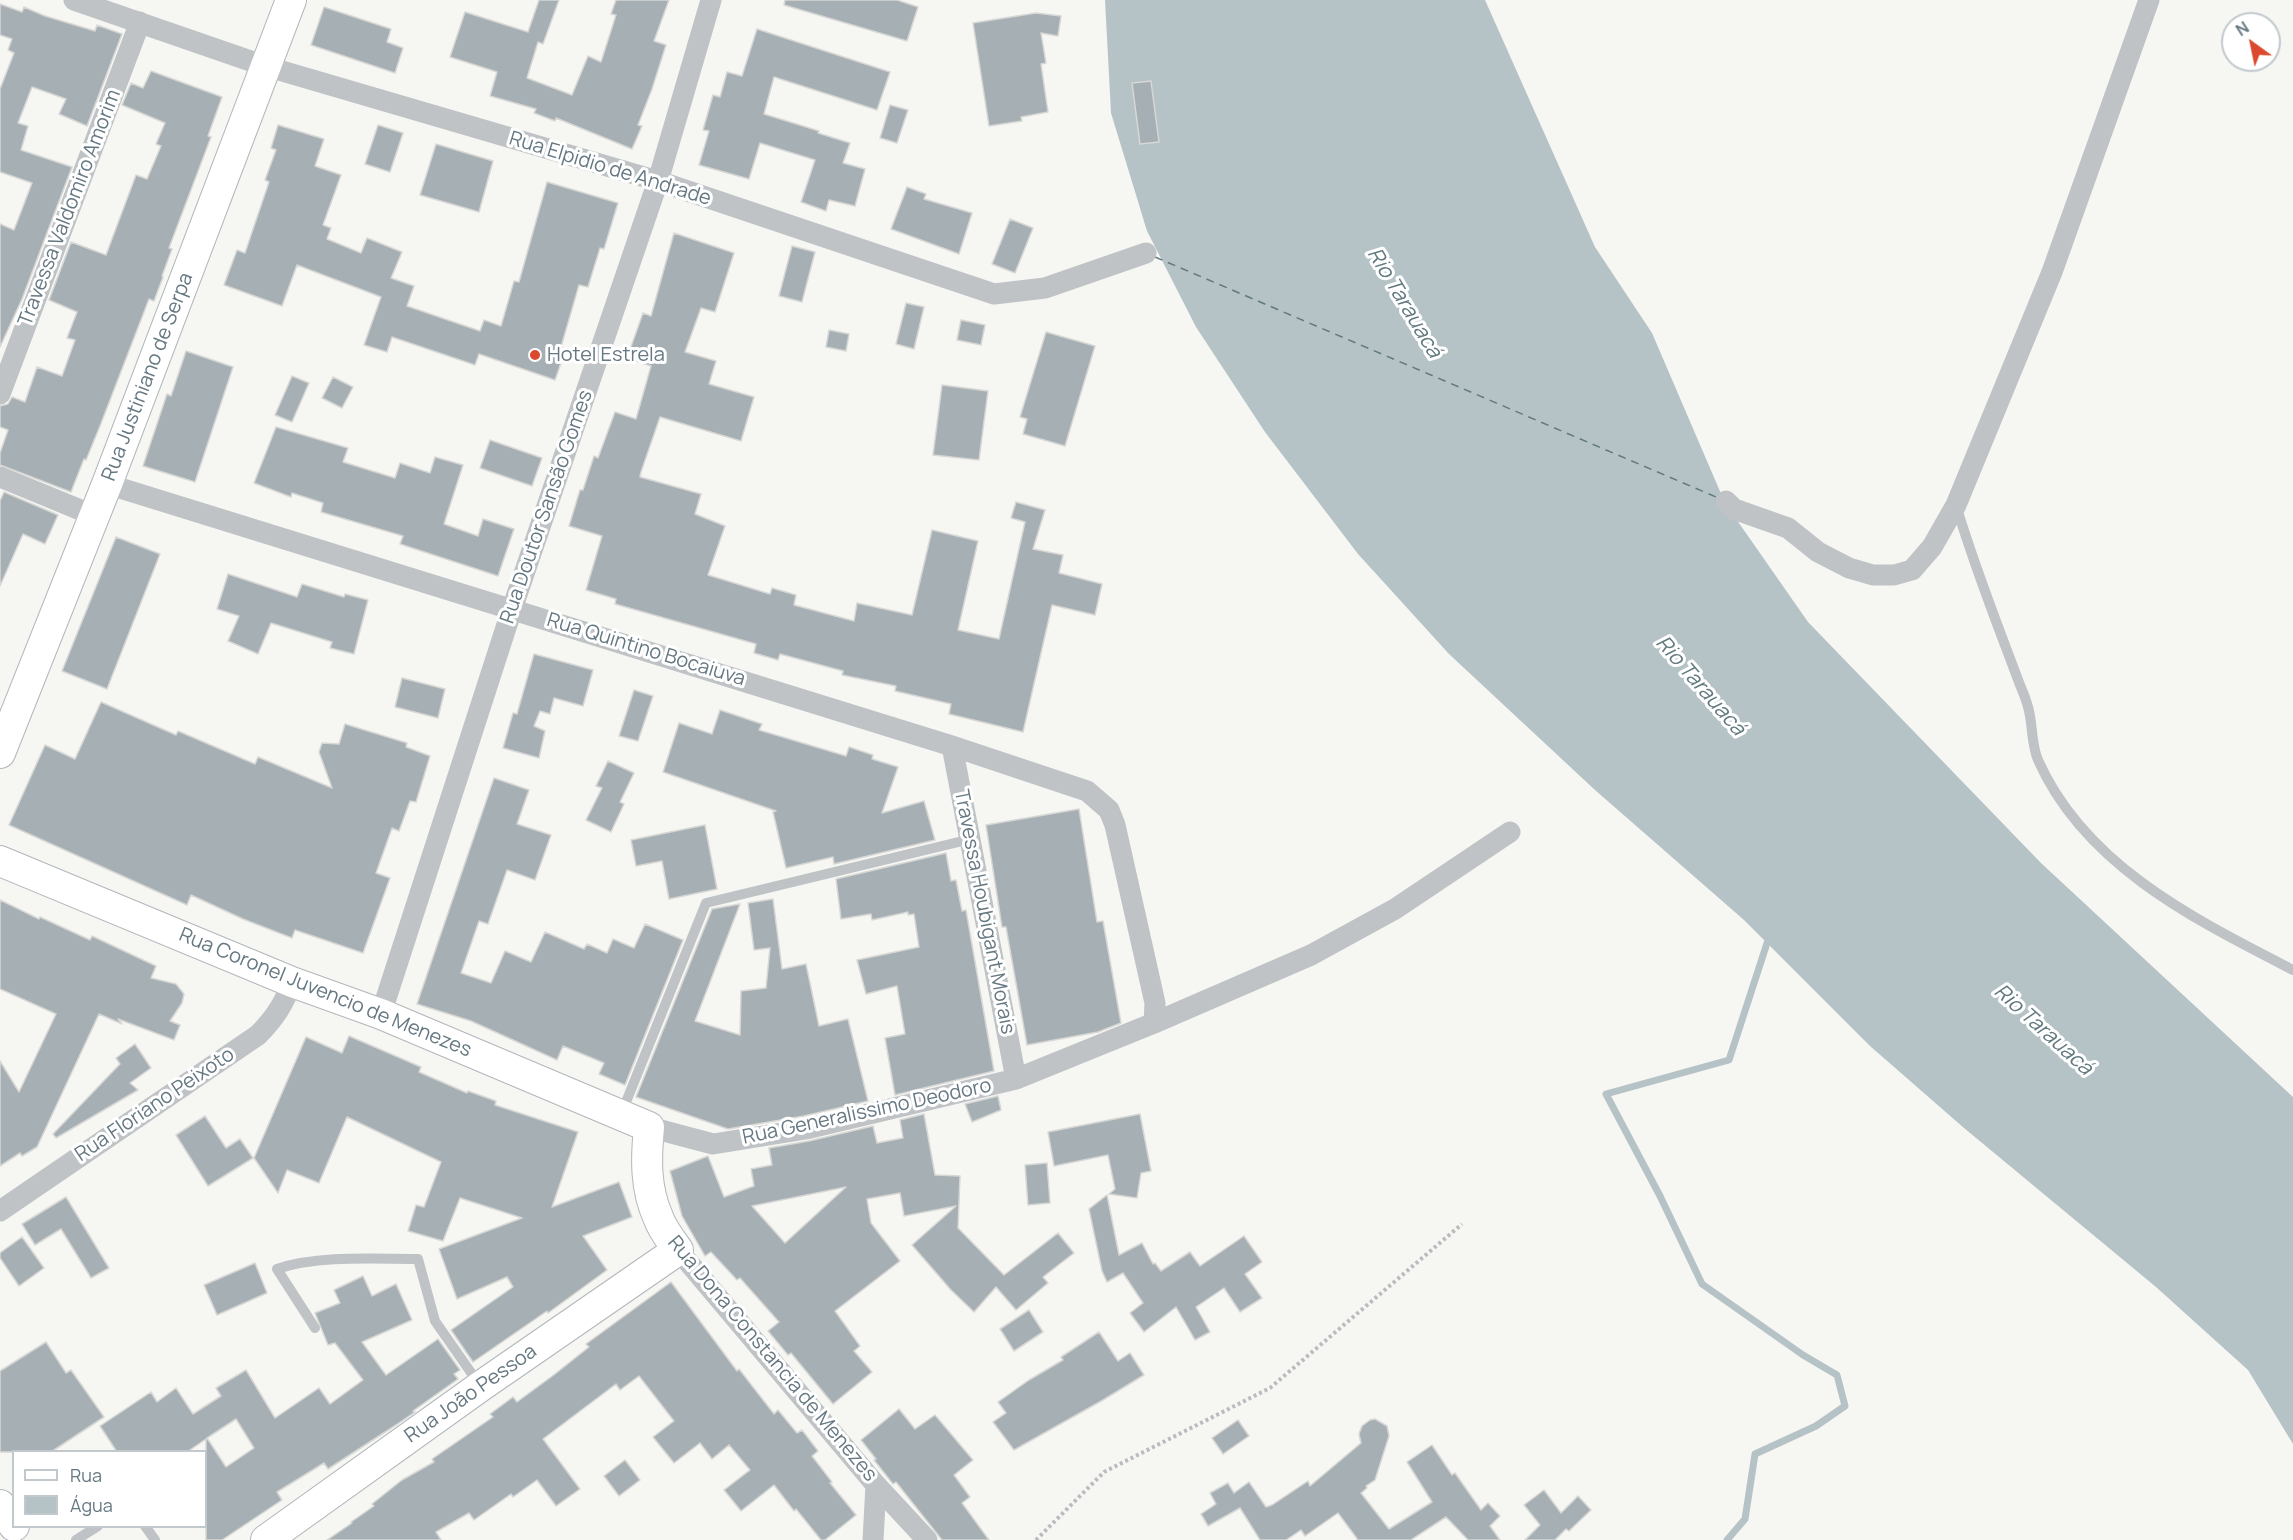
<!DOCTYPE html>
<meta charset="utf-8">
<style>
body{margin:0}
#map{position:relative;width:2293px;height:1540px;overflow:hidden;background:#f6f6f3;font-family:Manrope,sans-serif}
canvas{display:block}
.legend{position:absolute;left:12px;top:1450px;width:195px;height:78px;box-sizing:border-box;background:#fff;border:2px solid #c2c9cd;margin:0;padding:8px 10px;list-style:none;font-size:18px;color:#667882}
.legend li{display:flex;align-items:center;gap:12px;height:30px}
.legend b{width:30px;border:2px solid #c2c9cd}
.north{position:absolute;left:2221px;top:12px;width:60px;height:60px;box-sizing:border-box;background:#fff;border:2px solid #c2c9cd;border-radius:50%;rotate:327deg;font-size:16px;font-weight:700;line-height:24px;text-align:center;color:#667882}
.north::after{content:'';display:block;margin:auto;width:21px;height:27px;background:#db4a2e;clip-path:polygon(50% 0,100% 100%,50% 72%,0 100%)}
</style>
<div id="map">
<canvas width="2293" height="1540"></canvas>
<ul class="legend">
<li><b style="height:8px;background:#fff"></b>Rua</li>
<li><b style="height:16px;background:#b6c3c6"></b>Água</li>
</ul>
<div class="north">N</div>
</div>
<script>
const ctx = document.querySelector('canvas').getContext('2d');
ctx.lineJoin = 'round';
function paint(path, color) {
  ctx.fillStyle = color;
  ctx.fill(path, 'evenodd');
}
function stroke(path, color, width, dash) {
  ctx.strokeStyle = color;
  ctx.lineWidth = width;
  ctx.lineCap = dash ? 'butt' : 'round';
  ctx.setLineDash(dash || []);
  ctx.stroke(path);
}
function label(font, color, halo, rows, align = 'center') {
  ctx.font = font + ' Manrope,sans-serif';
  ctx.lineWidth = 6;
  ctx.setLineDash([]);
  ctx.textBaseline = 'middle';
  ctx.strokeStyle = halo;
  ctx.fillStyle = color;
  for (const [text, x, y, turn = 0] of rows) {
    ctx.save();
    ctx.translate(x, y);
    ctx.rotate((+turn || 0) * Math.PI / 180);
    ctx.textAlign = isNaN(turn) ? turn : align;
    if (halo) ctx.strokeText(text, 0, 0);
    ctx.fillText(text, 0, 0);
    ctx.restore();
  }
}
const water = new Path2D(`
 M1105 0H1485L1595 247 1652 333 1725 503 1808 622 2041 863 2293 1097V1444L2248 1370 2156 1287 1964 1128 1870 1046 1744 920 1595 790 1449 654 1358 554 1265 432 1196 327 1147 231 1111 113Z`);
const stream = new Path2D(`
 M1727 1540 1745 1519 1755 1454 1816 1426 1845 1406 1837 1375 1803 1355 1702 1284 1660 1196 1606 1094 1729 1060 1770 934`);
const ferry = new Path2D(`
 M1155 257 1716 497`);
const building = new Path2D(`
 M539 0H559L543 44 538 42 527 78 572 95 588 56 601 62 616 15 611 14 616 0H669L654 41 666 45 652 89 638 125 642 126 632 149 556 118 555 121 534 113 536 109 490 96 497 72 450 57 465 12 528 32Z
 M785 0H897L918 7 907 41 784 5Z
 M0 4 22 12 24 7 45 16 95 31 97 25 122 34 87 126 59 114 66 99 32 87 18 123 28 126 21 150 72 167 22 299 0 347V224L14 230 32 183 0 172V89L14 53 8 50 12 39 0 35Z
 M324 7 391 29 387 42 403 48 395 73 311 45Z
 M1036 13 1061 16 1058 36 1041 33 1046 63 1041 64 1048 112 1021 117 1022 121 989 126 973 23Z
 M757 29 890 72 877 110 774 77 764 114 819 131 818 133 850 143 843 163 865 169 855 206 829 200 826 211 801 202 815 160 760 143 749 179 699 165 709 131 703 130 713 95 720 97 727 72 742 76Z
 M151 71 222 97 208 136 211 137 169 248 172 249 162 276 163 277 154 301 149 299 100 426 86 460 84 459 71 492 0 465V453L8 430 0 427V406L8 404 12 397 25 402 37 367 62 376 75 340 67 338 77 312 49 300 71 242 106 255 136 175 147 179 161 146 156 144 165 123 122 105 131 83 143 88Z
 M1151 81 1159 142 1140 144 1132 83Z
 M890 105 908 110 897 143 880 138Z
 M278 125 324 139 315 166 341 175 323 225 331 228 327 239 361 253 367 238 402 252 391 278 414 286 407 306 480 331 484 320 501 326 514 281 519 282 547 182 618 203 604 249 600 248 588 287 579 285 561 347 566 349 555 380 479 354 475 365 392 337 387 352 364 345 381 297 297 265 282 306 224 285 237 250 245 253 269 182 265 180 276 150 271 148Z
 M378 125 403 133 390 172 365 164Z
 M436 144 493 161 479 212 420 195Z
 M907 187 926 194 924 199 972 213 959 254 891 229Z
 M1010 219 1033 228 1015 273 992 264Z
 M674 233 734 253 715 312 701 308 685 352 716 361 709 384 754 397 741 441 660 417 641 472 640 477 701 494 695 514 725 526 708 575 770 594 772 588 796 595 794 605 854 621 857 603 912 615 932 530 978 541 958 630 999 639 1025 522 1011 518 1016 502 1045 510 1033 549 1063 555 1059 573 1102 584 1095 615 1052 605 1023 732 949 714 951 704 895 691 896 686 842 675 843 671 780 654 778 660 754 653 756 644 615 604 616 599 586 590 602 536 569 526 580 490H583L594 456 598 458 615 412 636 419 651 366 627 358 643 313 651 316Z
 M792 246 815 252 802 302 779 296Z
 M906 303 924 307 914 349 896 344Z
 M961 320 985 325 981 345 957 340Z
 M829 330 849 334 846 351 826 347Z
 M1046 332 1095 346 1065 446 1023 434 1027 419 1020 417Z
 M186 351 233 367 195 482 143 466 167 394 171 396Z
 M292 376 309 383 292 422 275 415Z
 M333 377 353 387 342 408 322 398Z
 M942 385 988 391 979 460 933 455Z
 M276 427 348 448 343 462 395 478 400 463 430 473 435 457 463 465 444 524 478 536 483 519 514 529 498 576 400 544 403 536 321 512 323 503 292 493 291 497 254 483Z
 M490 440 542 458 532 486 480 468Z
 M4 492 58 515 45 544 23 534 0 586V501Z
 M116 537 160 554 107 689 62 671Z
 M228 574 297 597 302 584 344 597 345 594 368 600 354 654 330 648 332 642 271 623 258 654 228 641 239 616 217 609Z
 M534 654 593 670 583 706 554 698 550 714 540 711 534 726 545 731 539 758 503 748 513 713 517 714Z
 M402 678 445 689 438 718 395 707Z
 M634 690 653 696 638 741 619 736Z
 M101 702 176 735 178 731 255 764 258 757 332 788 319 752 322 743 339 744 345 724 407 743 406 747 430 756 416 802 410 801 399 831 392 828 376 873 390 878 363 953 295 930 292 938 243 919 191 895 187 905 9 825 45 745 75 759Z
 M720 710 762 724 759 730 846 756 849 747 873 755 872 759 898 767 882 813 924 801 935 840 834 864 833 857 786 868 773 812 776 811 663 772 679 723 712 734Z
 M608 761 634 773 620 802 624 804 611 832 586 820 602 788 596 786Z
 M494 778 529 790 517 824 551 835 535 880 507 870 488 924 479 921 461 973 491 983 505 951 531 962 545 932 584 949 587 944 607 953 613 939 634 948 645 924 683 940 625 1085 599 1074 604 1063 563 1046 557 1060 471 1021 417 1004Z
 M1079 809 1097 922 1103 921 1121 1023 1098 1032 1027 1045 1006 927H1002L986 825Z
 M705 825 717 889 669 899 662 861 636 866 631 840Z
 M946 853 951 881 956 880 962 911 966 910 994 1071 895 1095 885 1038 905 1034 897 986 866 994 857 960 919 947 914 914 908 915V912L872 920 871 914 841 919 836 879Z
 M773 899 782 969 806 964 819 1026 848 1019 868 1101 804 1116 728 1129 636 1097 712 909 740 904 695 1021 740 1035 741 991 766 988 770 948 754 950 748 903Z
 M0 900 39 919 40 917 90 940 92 936 156 966 151 978 176 984 184 994 182 1003 170 1021 180 1025 174 1040 118 1019 122 1024 99 1014 37 1147 22 1156 20 1153 0 1166V1061L19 1092 56 1014 0 989Z
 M349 1036 421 1067 419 1072 467 1093 468 1091 496 1101 495 1105 578 1132 552 1207 619 1182 632 1217 583 1236 607 1270 548 1313 547 1311 473 1362 451 1330 513 1287 507 1277 457 1299 439 1249 522 1218 460 1198 443 1241 408 1231 416 1205 424 1207 441 1162 347 1117 319 1183 287 1170 278 1193 254 1158 306 1037 342 1053Z
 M135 1044 151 1068 130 1083 138 1090 56 1138 53 1134 120 1064 116 1058Z
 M998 1096 1001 1110 972 1122 965 1104Z
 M924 1114 935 1175 960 1176 958 1228 1004 1275 1058 1233 1074 1253 1043 1277 1048 1283 1016 1310 996 1287 974 1312 951 1290 912 1245 956 1206 904 1216 900 1193 867 1199 871 1223 900 1261 835 1311 860 1346 854 1351 872 1372 833 1404 791 1353 788 1355 768 1331 779 1322 740 1278 737 1280 711 1252 705 1256 682 1216 670 1171 708 1156 724 1197 754 1186 751 1169 772 1165 769 1148 809 1141 873 1126 877 1143 903 1138 900 1120ZM846 1187 785 1243 752 1206Z
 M1140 1114 1151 1171 1141 1173 1137 1198 1109 1194 1115 1189 1108 1155 1054 1166 1048 1132Z
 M205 1116 226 1148 240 1139 253 1158 208 1186 176 1135Z
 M1047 1163 1050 1203 1028 1205 1025 1165Z
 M1107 1195 1119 1255 1142 1243 1153 1264 1155 1263 1161 1271 1190 1252 1200 1266 1244 1236 1262 1262 1245 1274 1262 1298 1240 1312 1224 1288 1196 1307 1210 1332 1195 1340 1176 1307 1144 1332 1130 1313 1143 1303 1123 1273 1107 1282 1102 1271 1089 1209Z
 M66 1197 109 1268 91 1278 61 1229 35 1245 22 1224Z
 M22 1237 44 1268 19 1286 0 1258V1253Z
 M255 1263 267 1293 217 1315 204 1285Z
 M363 1276 372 1296 396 1284 412 1320 362 1342 386 1375 438 1339 460 1370 454 1374 458 1379 413 1411 415 1412 396 1425 328 1469 324 1463 277 1492 282 1500 222 1540H206V1439L187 1452H117L100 1426 151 1392 157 1402 176 1388 193 1414 221 1396 216 1388 246 1370 275 1418 319 1388 330 1404 363 1380 335 1343 328 1345 315 1313 340 1303 334 1290ZM236 1419 254 1448 226 1467 207 1438Z
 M671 1282 737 1371 739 1369 774 1414 778 1410 797 1433 802 1430 818 1451 812 1456 832 1482 830 1483 856 1515 825 1540H821L796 1509 794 1511 774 1485 741 1511 724 1490 750 1470 729 1445 712 1459 700 1443 674 1463 653 1437 674 1421 639 1376 620 1390 616 1384 543 1439 580 1489 556 1506 537 1480 513 1497 511 1494 474 1520 469 1513 436 1532 441 1540H327L352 1523 351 1522 374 1506 372 1504 402 1480 434 1462 432 1459 493 1417 490 1414 513 1397 517 1402 555 1374 589 1347 586 1344Z
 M1029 1310 1043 1332 1014 1351 1000 1329Z
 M1099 1332 1118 1361 1130 1353 1144 1375 1103 1400 1014 1450 993 1422 1006 1413 998 1402 1029 1380 1063 1360 1061 1357Z
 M46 1342 66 1373 71 1370 104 1417 51 1452H0V1371Z
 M899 1409 915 1429 935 1415 973 1460 954 1475 970 1497 962 1503 989 1540H942L896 1482 893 1484 874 1460 876 1459 861 1440Z
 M1375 1419 1387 1426 1389 1436 1375 1480 1366 1486 1367 1488 1361 1493 1389 1529 1432 1502 1407 1462 1432 1445 1452 1475 1455 1473 1481 1510 1488 1503 1500 1516 1490 1526 1500 1540H1468L1446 1517 1411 1540H1358L1338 1513 1305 1536 1301 1530 1286 1540H1260L1240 1508 1208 1526 1201 1514 1216 1504 1210 1493 1228 1483 1234 1493 1249 1482 1266 1507 1272 1505 1308 1481 1310 1486 1361 1443 1359 1434 1362 1426 1370 1420Z
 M1238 1420 1249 1436 1223 1454 1212 1438Z
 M625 1460 640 1480 619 1496 604 1476Z
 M1544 1490 1561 1513 1578 1496 1591 1510 1569 1531 1566 1529 1555 1540H1525L1540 1525 1524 1505Z`);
const path = new Path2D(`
 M1036 1540 1104 1472 1270 1388 1462 1224`);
const lane = new Path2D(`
 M1956 505C1974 566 1998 626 2020 685 2023 692 2026 699 2028 707 2033 724 2031 744 2038 760 2085 866 2196 920 2293 970
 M622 1112 706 903 971 839
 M315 1328 277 1269C318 1255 375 1259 418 1259L435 1321 479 1384
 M145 1526 155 1540
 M76 1540 98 1526`);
const street = new Path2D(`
 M74 0 265 66 658 181 994 294 1045 288 1146 253
 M0 394 140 22
 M0 477 95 516
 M107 484 952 746 1087 791 1109 810 1115 825 1155 1003 1154 1023
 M1726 501 1734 509 1788 528 1818 552 1849 568 1873 575H1894L1912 570 1932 547 1956 505 2052 272 2149 0
 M952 746 1016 1079
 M381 1014 512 609 658 181 711 0
 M649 1127 713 1144 806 1129 1016 1079 1154 1023 1311 955 1395 909 1510 832
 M0 1211 258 1035C274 1019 284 1004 292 982
 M678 1250 876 1485 927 1540
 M873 1540 876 1485`);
const secondary = new Path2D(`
 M0 753 107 484 291 0
 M0 861 292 982 381 1014 649 1127C646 1158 645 1188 658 1217 662 1229 671 1240 678 1250L481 1386 266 1540
 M0 1505 14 1526`);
const markers = [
 [535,355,6,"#db4a2e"]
];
const streetNames = [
 ["Rua Elpidio de Andrade",610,169,17],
 ["Travessa Valdomiro Amorim",70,208,-69],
 ["Rua Justiniano de Serpa",148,377,-69],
 ["Rua Doutor Sansão Gomes",547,507,-71],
 ["Rua Quintino Bocaiuva",646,650,17],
 ["Travessa Houbigant Morais",984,912,79],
 ["Rua Coronel Juvencio de Menezes",325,993,22],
 ["Rua Floriano Peixoto",155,1105,-34],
 ["Rua Generalissimo Deodoro",867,1112,-12],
 ["Rua Dona Constancia de Menezes",772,1359,50],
 ["Rua João Pessoa",471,1394,-35]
];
const poiNames = [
 ["Hotel Estrela",547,355]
];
const waterNames = [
 ["Rio Tarauacá",1404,303,59],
 ["Rio Tarauacá",1700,686,49],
 ["Rio Tarauacá",2043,1030,42]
];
paint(water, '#b6c3c6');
stroke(stream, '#b6c3c6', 7);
stroke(ferry, '#62797f', 1.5, [8, 6]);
paint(building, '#a6afb3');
stroke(building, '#d7d7d5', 1.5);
stroke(secondary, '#b1b7bb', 32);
stroke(path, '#b9bcbe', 4, [3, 3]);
stroke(lane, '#bfc3c6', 10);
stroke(street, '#bfc3c6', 21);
stroke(secondary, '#fff', 30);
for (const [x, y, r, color] of markers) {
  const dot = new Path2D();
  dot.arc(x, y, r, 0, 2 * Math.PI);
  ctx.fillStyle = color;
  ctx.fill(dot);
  stroke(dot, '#fff', 2);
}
label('20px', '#667882', '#fff', streetNames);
label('20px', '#667882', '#fff', poiNames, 'left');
label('italic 21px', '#62797f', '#fff', waterNames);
</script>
